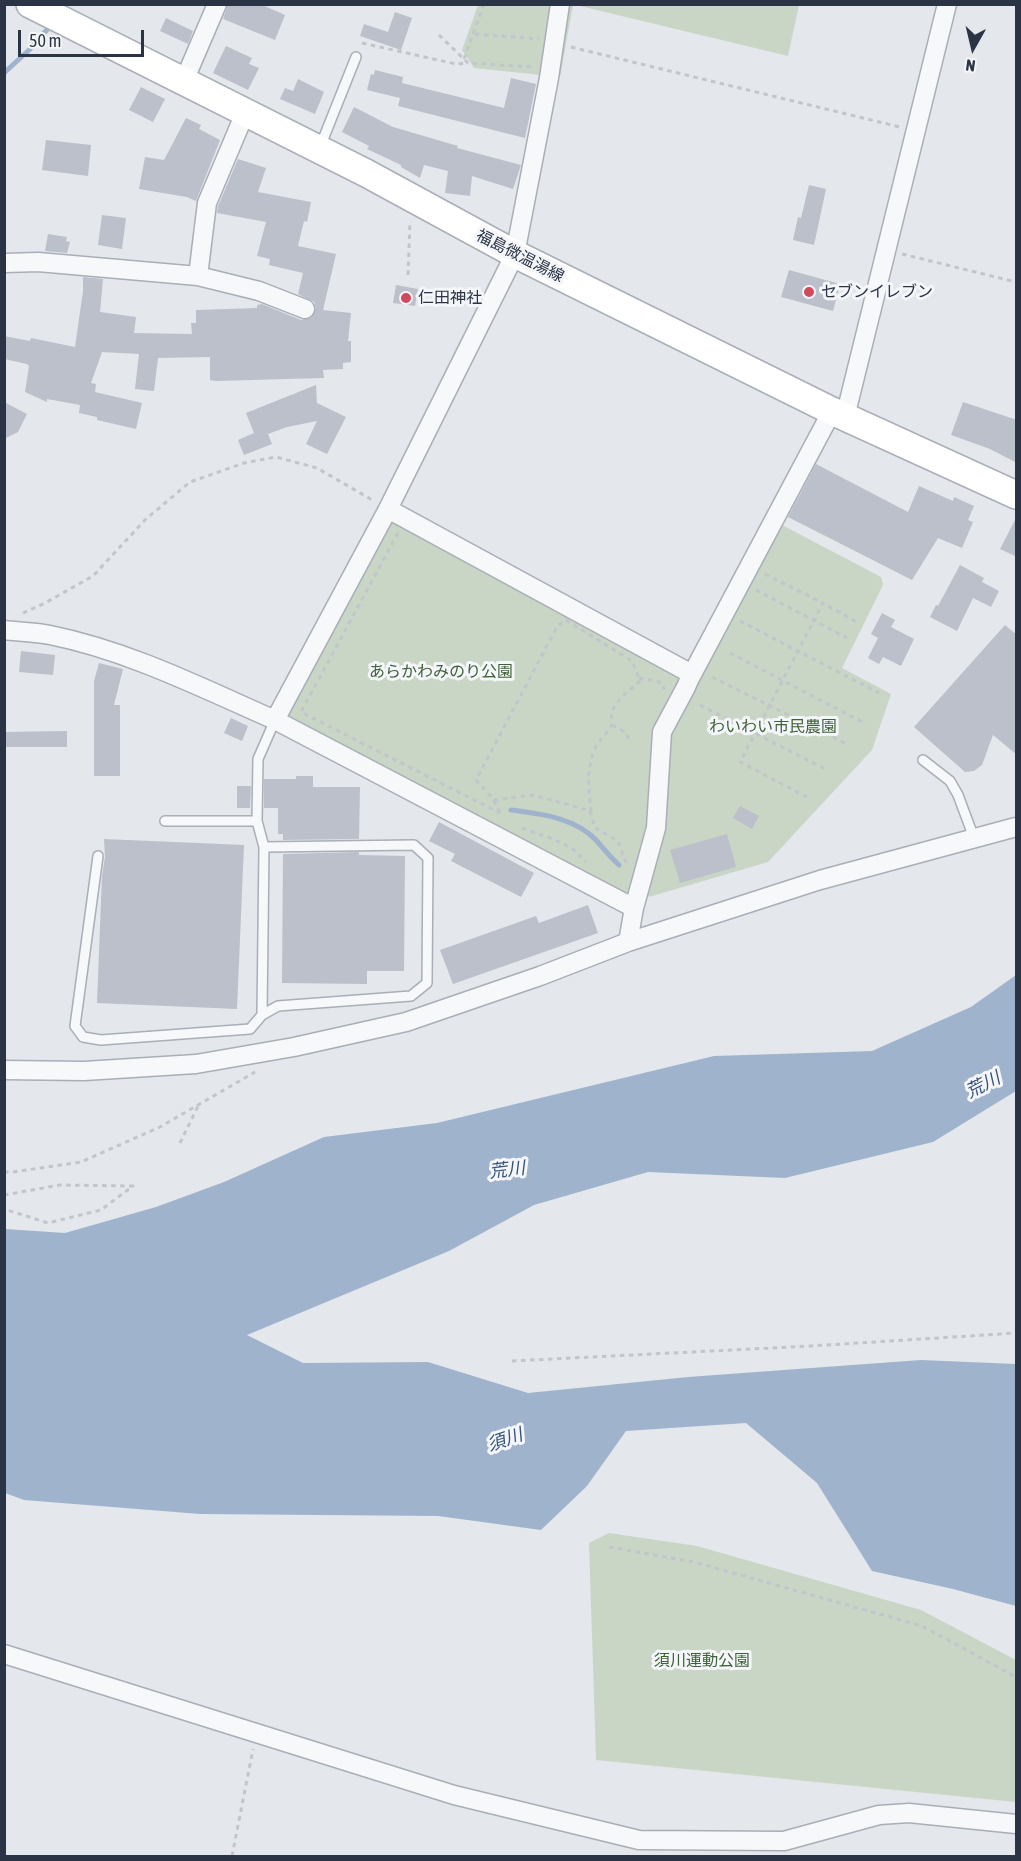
<!DOCTYPE html>
<meta charset="utf-8">
<style>
body{margin:0}
#map{position:relative;width:1021px;height:1861px;overflow:hidden;background:#e4e7ec;font-family:"Asap Condensed",sans-serif}
canvas{display:block}
.frame{position:absolute;inset:0;border:6px solid #2b3445;pointer-events:none}
.north{position:absolute;left:943px;top:18px;width:60px;height:60px;-webkit-text-stroke:4px #f4f6f9;paint-order:stroke;rotate:188deg;font-size:16px;font-weight:700;line-height:24px;text-align:center;color:#2b3445}
.north::after{content:'';display:block;margin:auto;width:21px;height:27px;background:#2b3445;clip-path:polygon(50% 0,100% 100%,50% 72%,0 100%)}
.scale{position:absolute;left:18px;top:30px;width:126px;height:27px;box-sizing:border-box;border:3px solid #2b3445;border-top:0;padding-left:8px;font-size:18px;line-height:21px;white-space:nowrap;color:#2b3445;-webkit-text-stroke:4px #f4f6f9;paint-order:stroke}
</style>
<div id="map">
<canvas width="1021" height="1861"></canvas>
<div class="frame"></div>
<div class="north">N</div>
<div class="scale">50 m</div>
</div>
<script>
const ctx = document.querySelector('canvas').getContext('2d');
ctx.lineJoin = 'round';
function paint(path, color) {
  ctx.fillStyle = color;
  ctx.fill(path, 'evenodd');
}
function stroke(path, color, width, dash) {
  ctx.strokeStyle = color;
  ctx.lineWidth = width;
  ctx.lineCap = dash ? 'butt' : 'round';
  ctx.setLineDash(dash || []);
  ctx.stroke(path);
}
function label(font, color, halo, rows, align = 'center') {
  ctx.font = font + ' "Asap Condensed","Noto Sans JP",sans-serif';
  ctx.lineWidth = 6;
  ctx.setLineDash([]);
  ctx.textBaseline = 'middle';
  ctx.strokeStyle = halo;
  ctx.fillStyle = color;
  for (const [text, x, y, turn = 0] of rows) {
    ctx.save();
    ctx.translate(x, y);
    ctx.rotate((+turn || 0) * Math.PI / 180);
    ctx.textAlign = isNaN(turn) ? turn : align;
    if (halo) ctx.strokeText(text, 0, 0);
    ctx.fillText(text, 0, 0);
    ctx.restore();
  }
}
const green = new Path2D(`
 M478 5H573L560 77 474 68 462 50Z
 M576 5H799L788 56Z
 M389 515 683 674 656 734 652 823 633 901 280 718Z
 M782 525 881 577 883 585 842 668 891 694 872 750 768 862 649 897 645 891 668 735Z
 M609 1533 697 1546 921 1610 1016 1660V1802L596 1760 589 1543Z`);
const water = new Path2D(`
 M1016 975V1091L933 1142 785 1178 648 1172 534 1205 449 1251 247 1335 303 1363 428 1362 528 1393 688 1377 921 1360 1016 1364V1606L953 1589 872 1571 817 1483 746 1423 626 1431 587 1486 541 1530 438 1516 200 1514 24 1500 5 1493V1229L65 1233 156 1207 224 1182 324 1137 437 1123 714 1056 872 1051 971 1007Z`);
const stream = new Path2D(`
 M4 73 29 50 53 23
 M511 810C540 814 574 817 596 840 603 848 610 857 619 865`);
const building = new Path2D(`
 M228 4H260L285 15 275 40 223 19Z
 M395 12 412 18 401 50 360 36 364 24 388 32Z
 M166 18 193 31 188 44 160 31Z
 M226 46 252 58 249 64 259 68 248 90 213 73Z
 M375 70 403 77 402 83 504 108 511 78 536 84 525 138 398 106 400 98 367 90 371 74 374 75Z
 M298 79 324 92 315 114 280 99 285 88 293 91Z
 M141 87 165 99 153 122 129 110Z
 M354 107 393 127 458 146 457 148 521 165 513 189 472 176 470 196 445 193 448 171 424 165 420 178 401 167V165L367 149 369 146 342 132Z
 M186 118 201 125 199 129 220 140 196 201 187 197 139 189 145 157 164 160Z
 M46 140 91 145 88 176 42 170Z
 M238 159 266 168 258 192 311 202 307 222 304 221 298 246 336 254 323 310 351 313 348 341H351V362L343 363V369L323 370 324 378 216 381 210 380V357L158 358 154 391 135 389 139 354 102 352 91 383 96 384 95 392 142 403 136 429 97 420V417L79 413 80 405 47 399V402L25 392 29 366 27 364 4 359V336L30 341 31 338 75 347 83 291V277L103 279 100 312 136 317 134 333 192 334 191 323H196V310L257 308V305L262 304 301 320 312 317 316 308 314 302 298 294 303 273 269 265 270 259 257 256 266 222 217 213 218 206Z
 M809 185 826 189 814 245 793 240 798 217 801 218Z
 M102 215 126 218 122 249 98 245Z
 M48 234 67 237 66 241 70 242 67 253 45 251Z
 M789 270 840 284 833 311 781 297Z
 M396 285 418 289 415 306 393 303Z
 M316 385 317 403 346 417 327 454 306 444 317 421 287 427 268 434 272 444 244 455 238 440 254 433 246 413Z
 M4 402 27 414 18 432 4 439Z
 M963 402 1017 420V463L990 449 951 435Z
 M816 464 908 512 919 486 953 501 954 497 974 506 968 520 973 522 962 548 938 538 912 580 788 517Z
 M1017 516V557L1000 549Z
 M960 565 984 578 982 582 999 591 991 607 973 598 957 631 930 617 936 605 938 606Z
 M882 613 895 620 891 627 914 639 901 666 883 657 879 664 868 658 878 638 871 634Z
 M1005 625 1017 635V755L993 735 982 765 974 771 965 772 914 727Z
 M21 651 55 655 53 675 19 672Z
 M99 663 123 669 114 705H120V776H94V681Z
 M231 718 248 726 242 741 224 733Z
 M67 731V747H4V732Z
 M296 776H313V787H360L359 839 283 840V834H278V808H264V779H296Z
 M237 786H251L250 808H237Z
 M740 806 759 816 752 829 733 818Z
 M439 822 534 873 521 897 451 861 455 854 429 841Z
 M727 834 736 867 680 883 670 850Z
 M104 839 244 845 237 1009 97 1003 102 876 105 857Z
 M359 852V855L405 856 404 971H367V984L282 983 283 854Z
 M588 905 598 933 453 984 440 950 536 916 539 923Z`);
const path = new Path2D(`
 M475 34 539 39
 M439 35 468 63 534 67
 M362 43 456 64 468 63
 M571 47 900 127
 M464 59 484 4
 M902 254 1016 282
 M408 275 410 221
 M398 533 301 712 500 813
 M765 574 823 603
 M756 590 847 638
 M23 613 45 603 93 576 146 519 190 482 244 463 276 457 317 468 374 501
 M566 620 632 661 640 681C627 693 607 705 612 725 607 733 599 740 595 749 586 769 589 790 591 811L533 795 494 800 476 780 558 625Z
 M740 621 879 693
 M730 653 864 723
 M712 677 849 745
 M639 678 657 681 663 685 664 690
 M700 705 825 769
 M612 725 625 732 631 743
 M807 797 740 762 823 603 857 622
 M494 800 500 813
 M590 811 595 828 618 841 627 865
 M522 828 553 839 572 848 586 862
 M180 1143 198 1106
 M4 1172H13L81 1162 160 1127 255 1072
 M4 1195 60 1185 133 1186 101 1210 48 1223 4 1209
 M512 1361 811 1346 1016 1333
 M609 1547 694 1562 922 1626 1016 1677
 M232 1856 253 1749`);
const lane = new Path2D(`
 M320 147 356 57
 M923 760 950 781 958 795 974 838
 M165 821H257
 M98 856 75 1026 83 1037 101 1040 250 1029 262 1015 278 1006 411 996 427 983 428 858 414 845 264 847
 M262 1015 264 847 257 821 258 759 275 720`);
const street = new Path2D(`
 M560 4 549 78 515 254 388 509 275 720 634 908 628 942
 M184 81 217 4
 M4 263 38 262 198 276 259 291 305 309
 M198 276 207 203 245 113
 M845 417 947 4
 M388 509 688 672 689 680 686 687 662 732 656 828 634 908
 M4 630C20 632 35 632 50 635 129 651 202 688 275 720
 M689 680 832 411
 M4 1070 84 1071 196 1064 294 1047 406 1022 540 976 628 942 820 880 1016 827
 M4 1654 454 1795 639 1840 784 1841 879 1815 909 1813 1016 1824`);
const secondary = new Path2D(`
 M30 4 366 173 515 254 832 411 1016 495`);
const markers = [
 [809,292,6,"#d1495b"],
 [406,298,6,"#d1495b"]
];
const streetNames = [
 ["福島微温湯線",520,256,27]
];
const poiNames = [
 ["セブンイレブン",821,292],
 ["仁田神社",418,298]
];
const parkNames = [
 ["あらかわみのり公園",441,672],
 ["わいわい市民農園",773,727],
 ["須川運動公園",702,1661]
];
const waterNames = [
 ["荒川",983,1085,-27],
 ["荒川",507,1170,-7],
 ["須川",505,1440,-19]
];
paint(green, '#c9d6c5');
paint(water, '#9fb4cc');
stroke(stream, '#9fb4cc', 5);
paint(building, '#bbc0ca');
stroke(lane, '#a9aeb7', 12);
stroke(street, '#a9aeb7', 21);
stroke(secondary, '#a9aeb7', 30);
stroke(path, '#c2c5cb', 3, [4.5, 4.5]);
stroke(lane, '#f7f8fa', 9);
stroke(street, '#f7f8fa', 18);
stroke(secondary, '#fff', 27);
for (const [x, y, r, color] of markers) {
  const dot = new Path2D();
  dot.arc(x, y, r, 0, 2 * Math.PI);
  ctx.fillStyle = color;
  ctx.fill(dot);
  stroke(dot, '#f4f6f9', 2);
}
label('16px', '#2b3445', '#f4f6f9', streetNames);
label('16px', '#2b3445', '#f4f6f9', poiNames, 'left');
label('16px', '#3f6138', '#f4f6f9', parkNames);
label('italic 18px', '#34527a', '#f4f6f9', waterNames);
</script>
